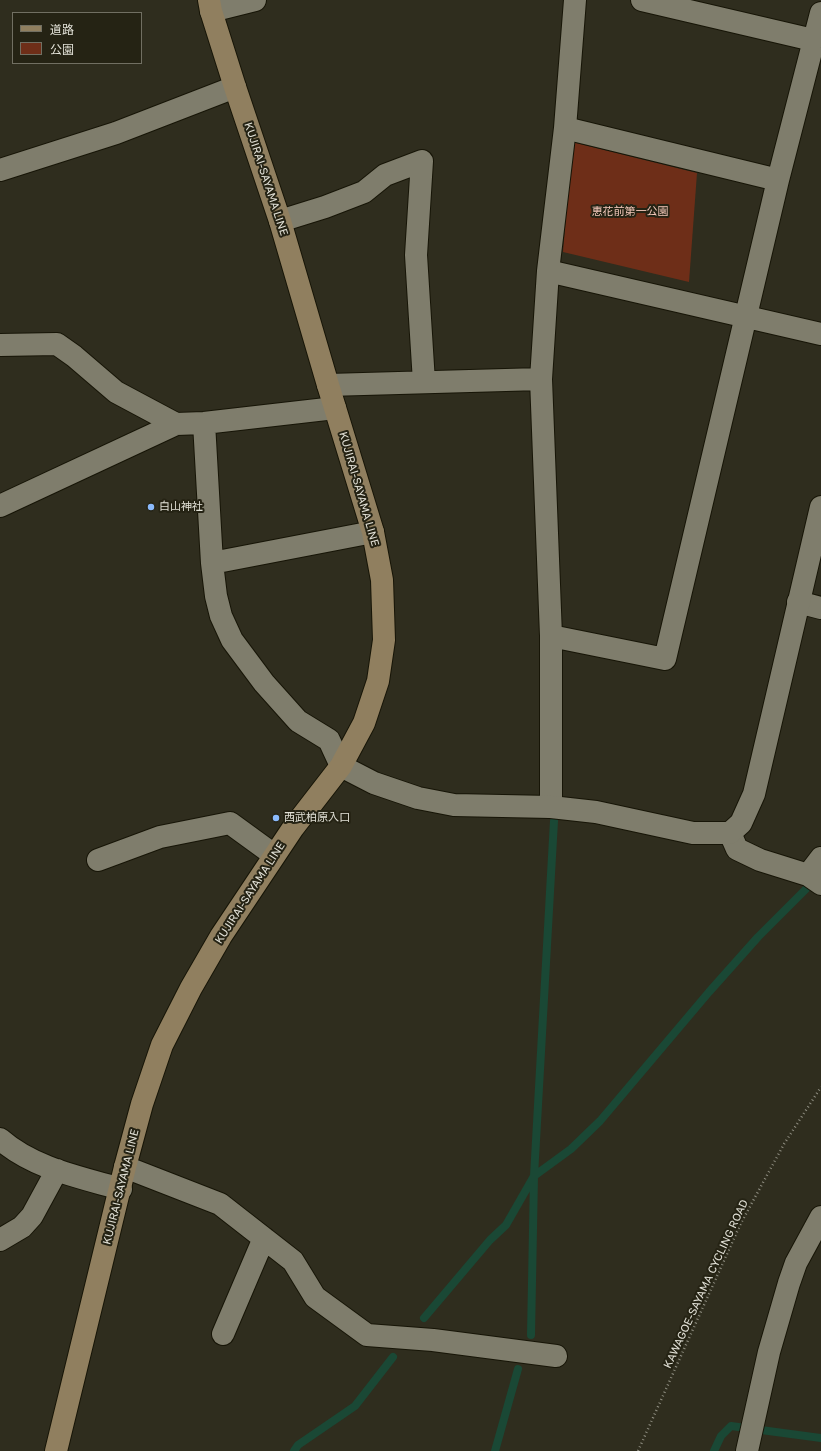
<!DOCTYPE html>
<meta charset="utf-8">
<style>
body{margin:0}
#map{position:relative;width:821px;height:1451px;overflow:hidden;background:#2f2d1e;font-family:"Golos Text","Noto Sans JP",sans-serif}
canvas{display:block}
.legend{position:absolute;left:12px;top:12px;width:130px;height:52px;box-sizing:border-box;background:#252314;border:1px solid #716f62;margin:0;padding:5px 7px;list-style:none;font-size:12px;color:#e2e1d7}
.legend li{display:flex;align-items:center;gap:8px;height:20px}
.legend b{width:20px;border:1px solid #716f62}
</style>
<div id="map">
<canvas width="821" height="1451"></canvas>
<ul class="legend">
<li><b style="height:5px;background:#907f5f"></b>道路</li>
<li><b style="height:11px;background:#6e2e18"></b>公園</li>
</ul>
</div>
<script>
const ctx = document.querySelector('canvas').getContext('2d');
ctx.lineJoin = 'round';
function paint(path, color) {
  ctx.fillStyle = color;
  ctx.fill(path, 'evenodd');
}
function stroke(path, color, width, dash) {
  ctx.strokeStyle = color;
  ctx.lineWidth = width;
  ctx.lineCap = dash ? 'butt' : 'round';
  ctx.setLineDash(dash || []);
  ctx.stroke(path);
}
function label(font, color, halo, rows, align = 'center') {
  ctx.font = font + ' "Golos Text","Noto Sans JP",sans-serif';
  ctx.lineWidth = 4;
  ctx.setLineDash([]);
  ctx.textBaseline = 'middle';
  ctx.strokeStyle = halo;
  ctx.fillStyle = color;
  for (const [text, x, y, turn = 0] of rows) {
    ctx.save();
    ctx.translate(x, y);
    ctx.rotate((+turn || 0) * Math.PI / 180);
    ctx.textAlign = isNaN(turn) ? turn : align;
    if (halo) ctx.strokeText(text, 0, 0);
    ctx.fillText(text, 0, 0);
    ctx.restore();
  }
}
const green = new Path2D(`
 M572 142 697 173 689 282 563 252Z`);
const stream = new Path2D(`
 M424 1318 490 1240 506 1225 534 1176 571 1149 600 1121 709 992 758 937 806 889
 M531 1335 534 1176 554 821
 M294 1451 298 1445 355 1406 393 1357
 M495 1451 518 1369
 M714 1451 721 1436 731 1426 821 1438`);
const path = new Path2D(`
 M638 1451 741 1223 784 1144 821 1087`);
const minor = new Path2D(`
 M575 0 565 128 548 271 541 379 551 636 665 659 778 180 821 13
 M642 0 813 40
 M211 11 255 0
 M565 128 778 180
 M0 170 116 133 235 87
 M280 221 325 207 364 192 385 175 422 161 416 255 424 382
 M548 271 821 334
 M0 345 57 344 74 356 116 392 176 424
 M328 385 541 379
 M204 423 212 563 216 596 221 616 232 640 264 683 298 721 329 740 341 766
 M0 506 176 424 204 423 335 408
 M212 563 373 532
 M798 602 821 608
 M551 636V807
 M730 833 737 849 760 860 808 875 821 884
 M98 860 160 837 230 823 274 855
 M808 875 821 858
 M0 1139C33 1168 79 1177 121 1189
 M125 1167 220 1204 293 1261 315 1297 367 1335 433 1340 556 1356
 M0 1240 22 1227 32 1216 57 1170
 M223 1334 264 1238
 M747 1451 769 1352 789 1283 796 1263 821 1217`);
const tertiary = new Path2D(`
 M341 766 374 783 418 798 454 805 551 807 596 812 693 833H730L741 823 754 794 821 507`);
const secondary = new Path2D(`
 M56 1451 125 1167 142 1104 162 1045 191 988 221 936 293 828 341 766 364 723 378 681 384 640 382 580 373 532 328 385 280 221 235 87 211 11 209 0`);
const markers = [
 [151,507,4,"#8bbafc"],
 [276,818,4,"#8bbafc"]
];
const streetNames = [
 ["KUJIRAI-SAYAMA LINE",266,179,72],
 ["KUJIRAI-SAYAMA LINE",359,489,74],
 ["KUJIRAI-SAYAMA LINE",250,893,-57],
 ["KUJIRAI-SAYAMA LINE",121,1187,-76],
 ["KAWAGOE-SAYAMA CYCLING ROAD",706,1284,-65]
];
const parkNames = [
 ["恵花前第一公園",630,212]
];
const poiNames = [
 ["白山神社",159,507],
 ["西武柏原入口",284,818]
];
paint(green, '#6e2e18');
stroke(stream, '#1a4835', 8);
stroke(minor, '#171507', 24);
stroke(tertiary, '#171507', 24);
stroke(secondary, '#171507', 24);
stroke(path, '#8f8e81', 2.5, [1, 3]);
stroke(minor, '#7f7d6c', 22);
stroke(tertiary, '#7f7d6c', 22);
stroke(secondary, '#907f5f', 22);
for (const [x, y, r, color] of markers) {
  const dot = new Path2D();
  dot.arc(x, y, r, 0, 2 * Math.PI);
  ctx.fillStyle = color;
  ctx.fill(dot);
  stroke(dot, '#252314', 1.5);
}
label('11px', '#e2e1d7', '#252314', streetNames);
label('11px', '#f4c9bb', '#252314', parkNames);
label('11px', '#e2e1d7', '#252314', poiNames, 'left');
</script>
